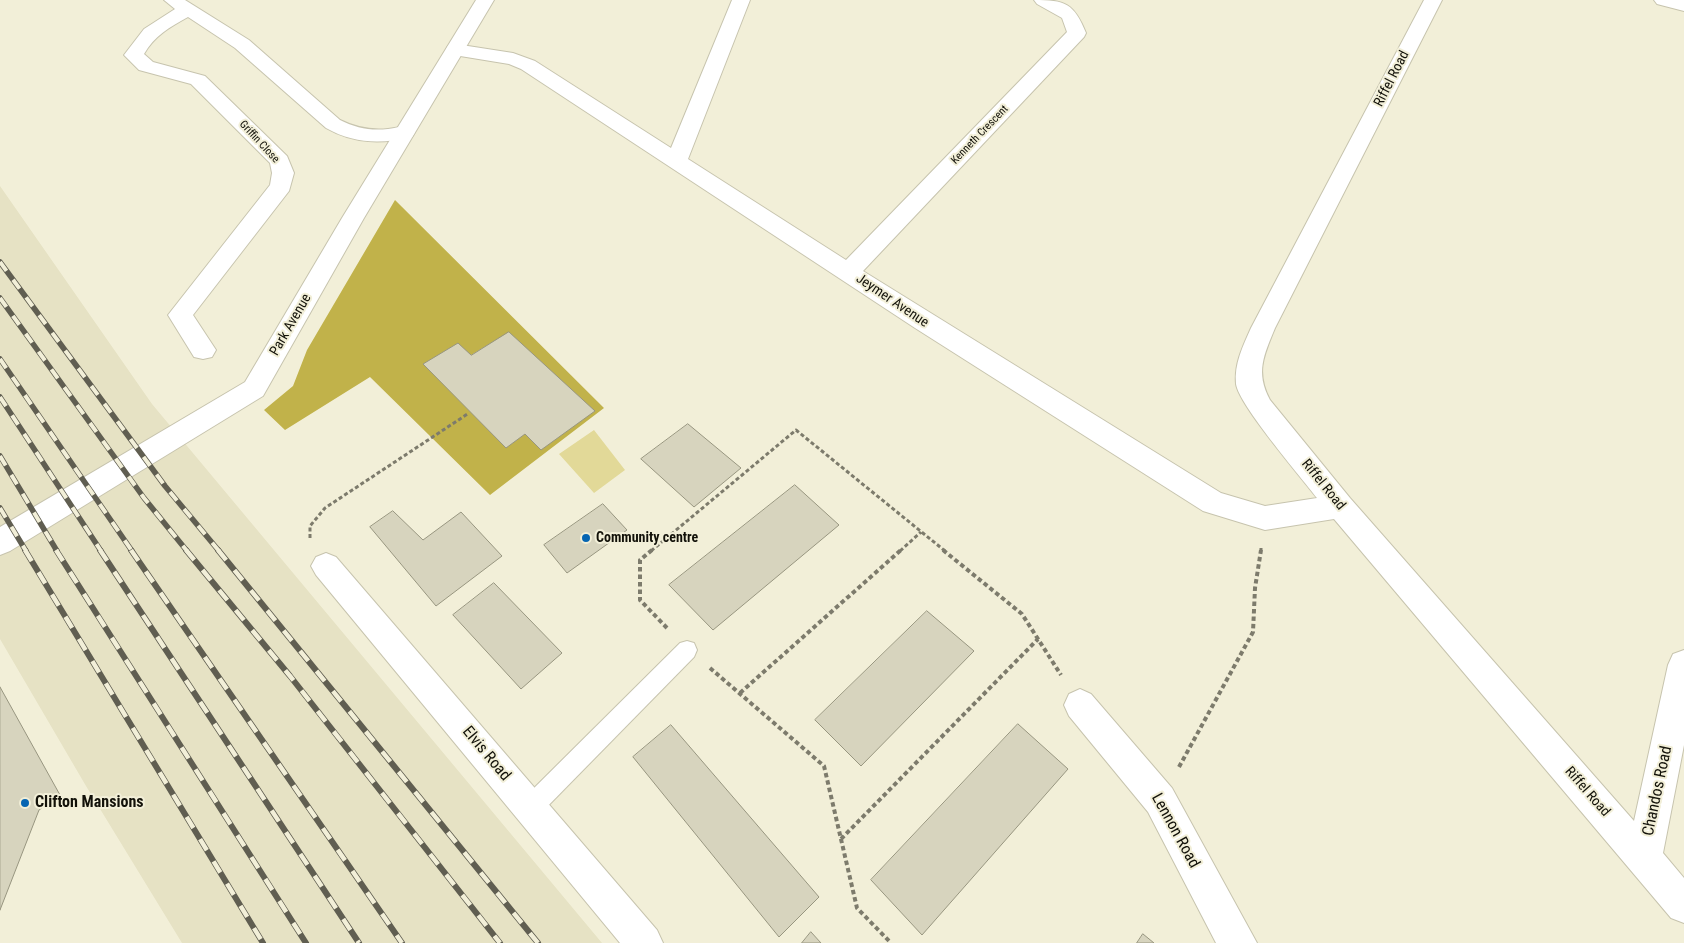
<!DOCTYPE html>
<style>
body{margin:0}
canvas{display:block;background:#f2efd8}
</style>
<canvas width="1684" height="943"></canvas>
<script>
const ctx = document.querySelector('canvas').getContext('2d');
ctx.lineJoin = 'round';
function paint(path, color) {
  ctx.fillStyle = color;
  ctx.fill(path, 'evenodd');
}
function stroke(path, color, width, dash) {
  ctx.strokeStyle = color;
  ctx.lineWidth = width;
  ctx.lineCap = dash ? 'butt' : 'round';
  ctx.setLineDash(dash || []);
  ctx.stroke(path);
}
function label(font, color, halo, rows, align = 'center') {
  ctx.font = font + ' "Roboto Condensed",sans-serif';
  ctx.lineWidth = 4;
  ctx.setLineDash([]);
  ctx.textBaseline = 'middle';
  ctx.strokeStyle = halo;
  ctx.fillStyle = color;
  for (const [text, x, y, turn = 0] of rows) {
    ctx.save();
    ctx.translate(x, y);
    ctx.rotate((+turn || 0) * Math.PI / 180);
    ctx.textAlign = isNaN(turn) ? turn : align;
    if (halo) ctx.strokeText(text, 0, 0);
    ctx.fillText(text, 0, 0);
    ctx.restore();
  }
}
const built = new Path2D(`
 M0 186 152 404 602 943H182L86 786 0 639Z`);
const green = new Path2D(`
 M594 430 625 470 594 493 559 454Z`);
const forest = new Path2D(`
 M395 200 604 408 490 495 370 377 285 430 264 410 293 386 307 350Z`);
const building = new Path2D(`
 M509 332 595 411 541 450 525 434 506 448 423 364 458 343 471 355Z
 M688 424 741 468 694 507 641 459Z
 M795 485 839 525 713 630 669 585Z
 M603 504 627 530 567 573 544 545Z
 M393 511 423 540 461 512 502 556 436 606 370 527Z
 M494 583 562 653 521 689 453 615Z
 M927 611 974 651 861 766 815 720Z
 M0 687 60 795 39 810 0 910Z
 M1018 724 1068 769 922 935 871 880Z
 M671 725 819 897 779 937 633 757Z
 M811 932 821 943H802Z
 M1143 934 1154 943H1137Z`);
const pathFar1 = new Path2D(`
 M310 538V526L325 508 469 413
 M651 551 796 430 945 551
 M900 551 921 532
 M1261 551V548`);
const path = new Path2D(`
 M652 550 640 560V600L667 628
 M943 550 1022 614 1061 675
 M710 668 824 766 857 908 891 943
 M740 693 901 550
 M1179 767 1253 632 1255 588 1261 550
 M841 839 1038 639`);
const lane = new Path2D(`
 M687 641 694 643 697 650 694 657 539 815 531 818 523 815 520 807 523 799 680 643Z`);
const street = new Path2D(`
 M164 0H185L249 40 340 120C356 128 370 131 388 129 397 128 404 125 412 127L415 132 412 137C382 144 354 144 326 128L235 48 188 17C170 27 154 36 144 54L153 62 205 76 287 156 294 173 289 191 193 315 216 350 212 357 203 359 194 357 168 315 270 185 272 173 270 163 191 84 139 70 124 55 144 29 175 9Z
 M732 0H750L688 159 846 260 1067 32 1062 18 1037 4 1034 0C1065 0 1074 3 1086 33L1084 37 863 271 1221 493 1265 506 1317 498C1301 477 1239 405 1236 384 1234 364 1243 346 1251 328L1424 0H1442L1275 328C1264 355 1255 372 1270 400L1350 498 1634 821 1668 665 1673 654 1684 650V745L1663 853 1684 878V923L1671 918 1334 519 1265 530 1203 511 915 328 521 69 509 64 448 54 446 50 448 46 455 44 513 53 535 61 671 148Z
 M1654 0H1684V11L1657 4Z
 M326 553 336 557 657 930 663 943H620L316 575 311 566 316 557Z
 M1080 689 1091 694 1172 788 1257 943H1216L1148 812 1069 716 1064 705 1069 694Z`);
const secondary = new Path2D(`
 M476 0H494L364 218 263 396 10 551 0 555V527L245 382 342 218Z`);
const railFar1 = new Path2D(`
 M0 262 165 486 219 551
 M0 298 144 498 187 551
 M0 359 132 551
 M0 397 101 551
 M0 456 57 551
 M0 508 26 551`);
const rail = new Path2D(`
 M25 550 263 943
 M56 550 306 943
 M100 550 359 943
 M131 550 402 943
 M186 550 290 676 500 943
 M218 550 538 943`);
const markers = [
 [586,538,5,"#0665b2"],
 [25,803,5,"#0665b2"]
];
const farStreetnames = [
 ["Kenneth Crescent",980,135,-46],
 ["Griffin Close",259,142,47]
];
const streetNames = [
 ["Riffel Road",1392,79,-63],
 ["Jeymer Avenue",892,301,34],
 ["Park Avenue",291,325,-60],
 ["Riffel Road",1323,485,51],
 ["Riffel Road",1587,792,49]
];
const poiNames = [
 ["Community centre",596,538]
];
const nearStreetnames = [
 ["Elvis Road",486,754,50],
 ["Chandos Road",1658,791,-78],
 ["Lennon Road",1175,831,61]
];
const nearPoinames = [
 ["Clifton Mansions",35,803]
];
paint(built, '#e6e2c4');
paint(green, '#e2d998');
paint(forest, '#c1b24a');
paint(building, '#d7d4be');
stroke(building, '#989680', 1);
stroke(lane, '#c7c4ae', 2);
stroke(street, '#c7c4ae', 2);
stroke(secondary, '#c7c4ae', 2);
stroke(pathFar1, '#7d7b6c', 3, [4, 2.5]);
stroke(path, '#7d7b6c', 4, [4.5, 3]);
paint(lane, '#fff');
paint(street, '#fff');
paint(secondary, '#fff');
stroke(railFar1, '#605e51', 5.5);
stroke(rail, '#605e51', 6);
stroke(railFar1, '#f2efd8', 4, [11]);
stroke(rail, '#f2efd8', 4.5, [13]);
for (const [x, y, r, color] of markers) {
  const dot = new Path2D();
  dot.arc(x, y, r, 0, 2 * Math.PI);
  ctx.fillStyle = color;
  ctx.fill(dot);
  stroke(dot, '#f2efd8', 2);
}
label('11px', '#121109', '#f2efd8', farStreetnames);
label('14px', '#121109', '#f2efd8', streetNames);
label('bold 14px', '#121109', '#f2efd8', poiNames, 'left');
label('16px', '#121109', '#f2efd8', nearStreetnames);
label('bold 16px', '#121109', '#f2efd8', nearPoinames, 'left');
</script>
